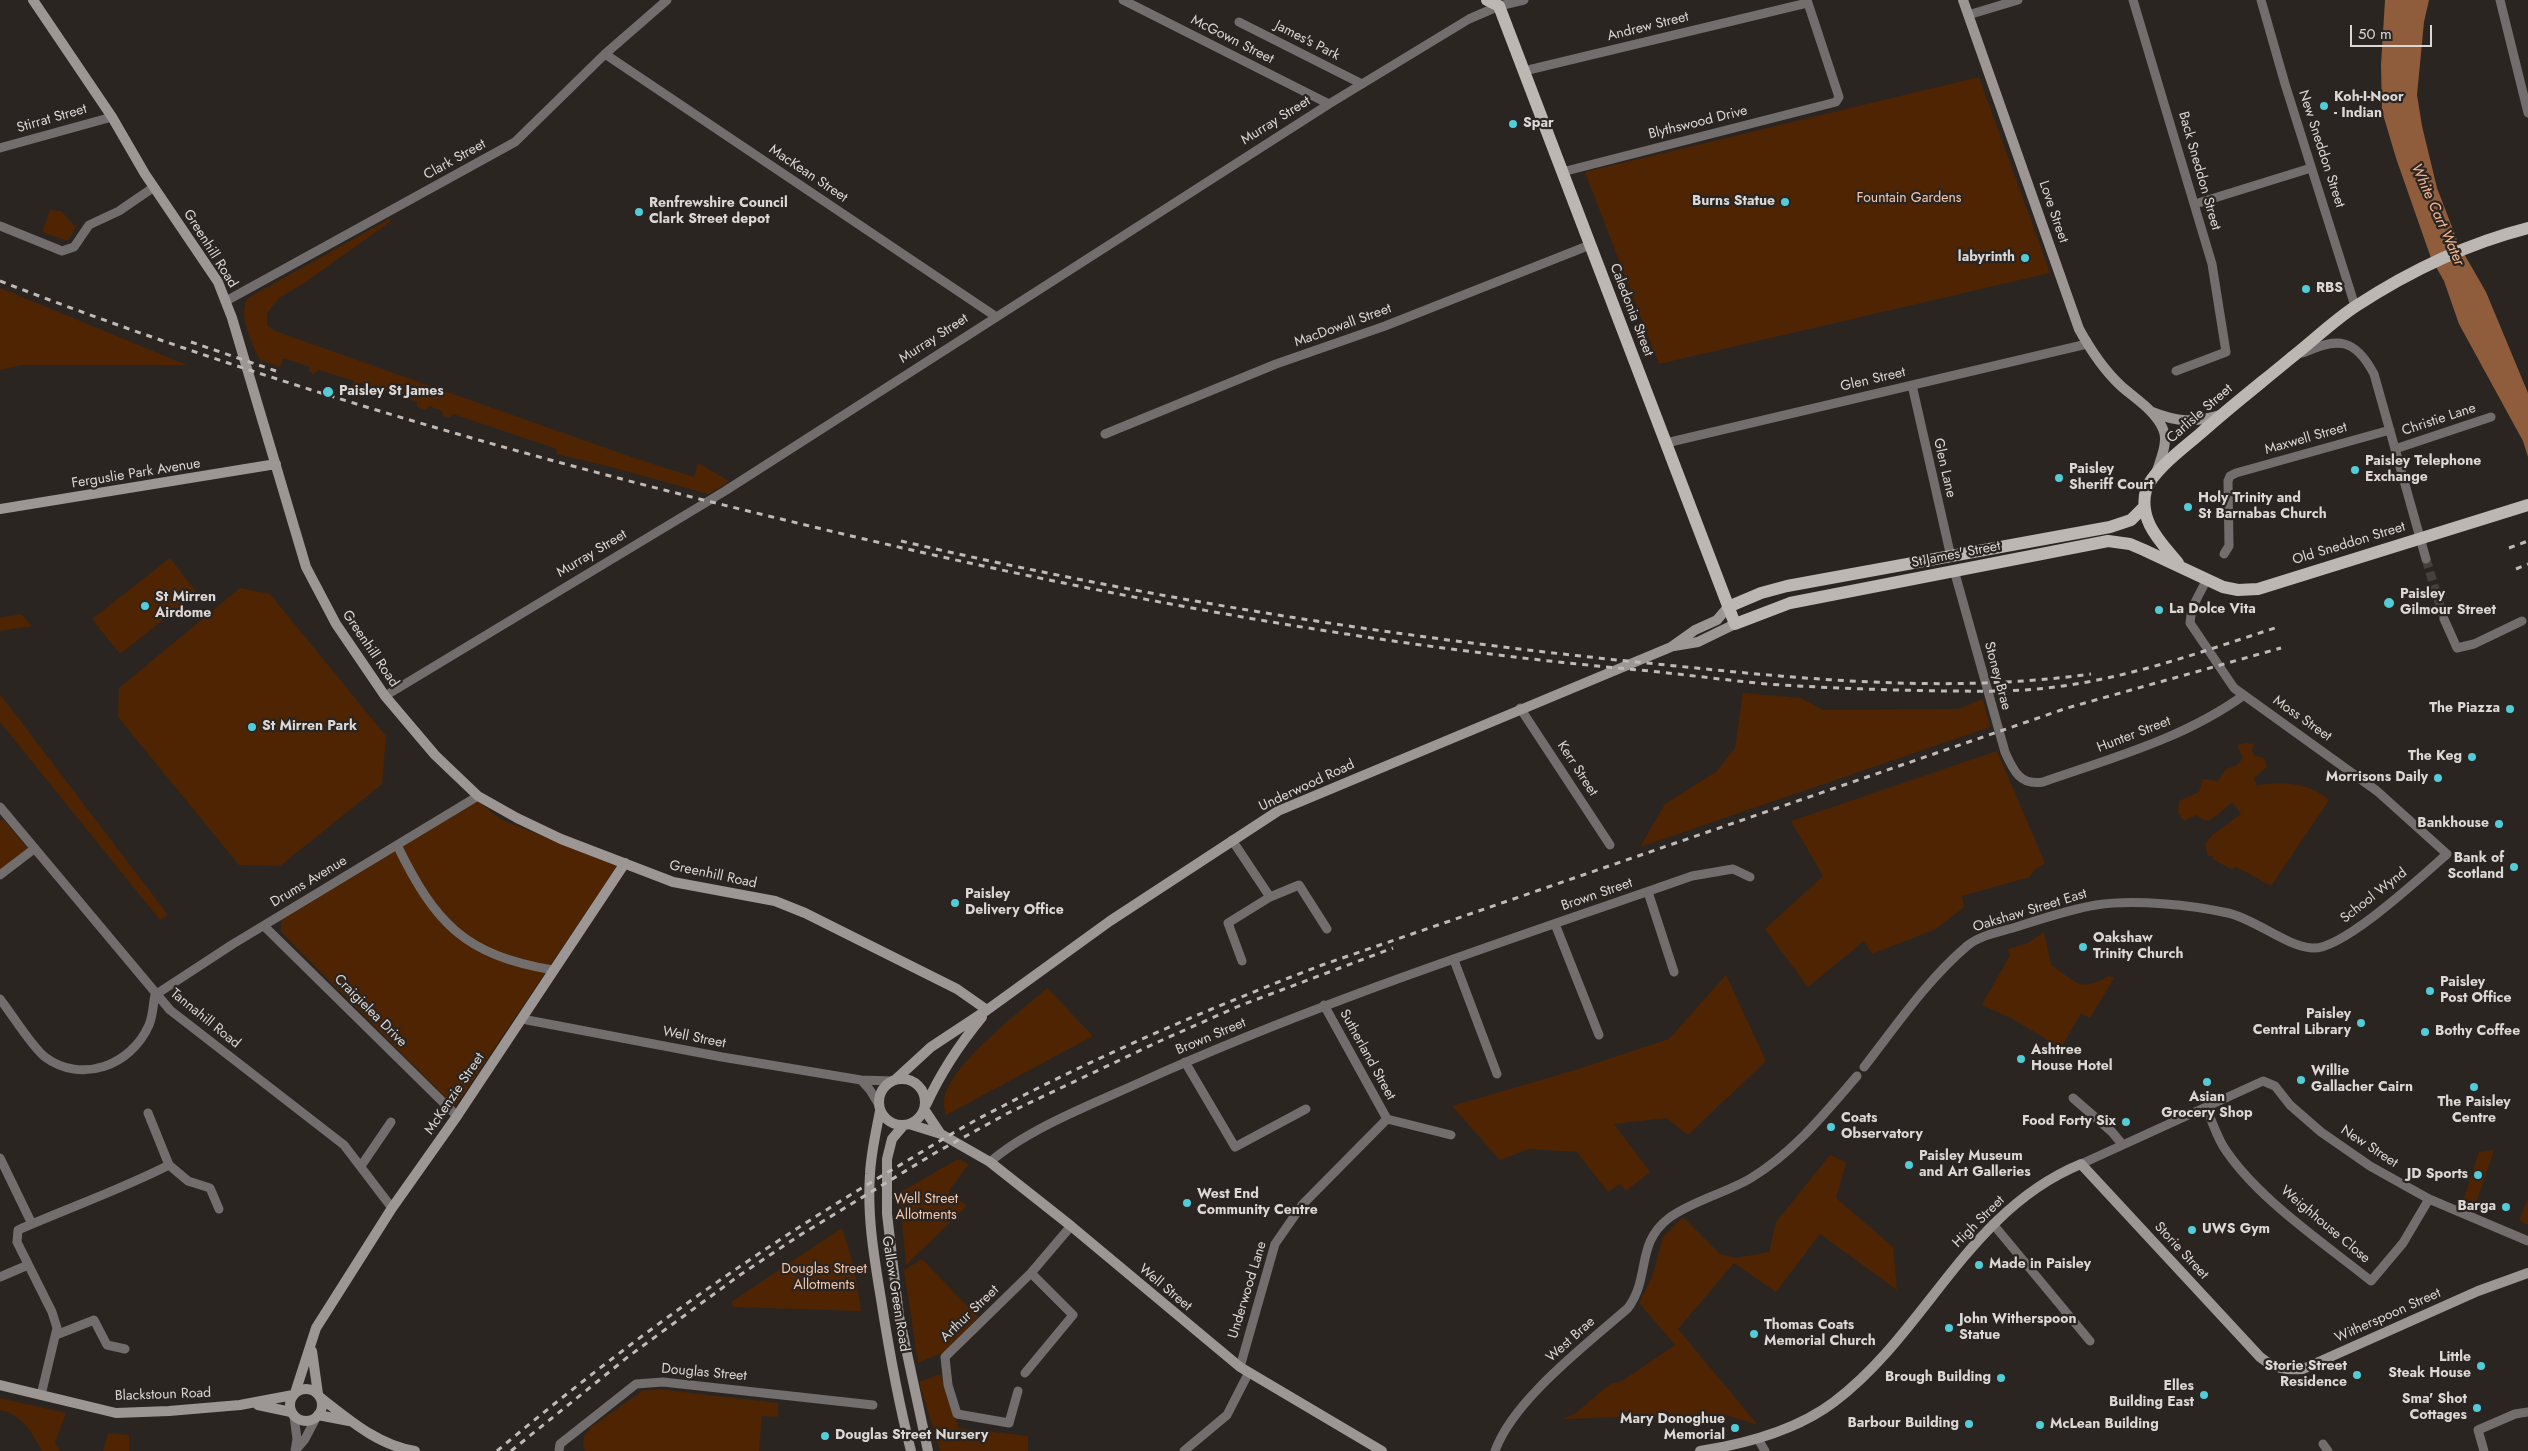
<!DOCTYPE html>
<style>
body{margin:0}
#map{position:relative;width:2528px;height:1451px;overflow:hidden;background:#2b2522;font-family:Jost,sans-serif}
canvas{display:block}
.scale{position:absolute;left:2350px;top:25px;width:82px;height:22px;box-sizing:border-box;border:2px solid #dad7d4;border-top:0;padding-left:6px;font-size:15px;line-height:18px;white-space:nowrap;color:#dad7d4;-webkit-text-stroke:4px #2b2522;paint-order:stroke}
</style>
<div id="map">
<canvas width="2528" height="1451"></canvas>
<div class="scale">50 m</div>
</div>
<script>
const ctx = document.querySelector('canvas').getContext('2d');
ctx.lineJoin = 'round';
function paint(path, color) {
  ctx.fillStyle = color;
  ctx.fill(path, 'evenodd');
}
function stroke(path, color, width, dash) {
  ctx.strokeStyle = color;
  ctx.lineWidth = width;
  ctx.lineCap = dash ? 'butt' : 'round';
  ctx.setLineDash(dash || []);
  ctx.stroke(path);
}
function label(font, color, halo, rows, align = 'center') {
  ctx.font = font + ' Jost,sans-serif';
  ctx.lineWidth = 4.5;
  ctx.setLineDash([]);
  ctx.textBaseline = 'middle';
  ctx.strokeStyle = halo;
  ctx.fillStyle = color;
  for (const [text, x, y, turn = 0] of rows) {
    ctx.save();
    ctx.translate(x, y);
    ctx.rotate((+turn || 0) * Math.PI / 180);
    ctx.textAlign = isNaN(turn) ? turn : align;
    if (halo) ctx.strokeText(text, 0, 0);
    ctx.fillText(text, 0, 0);
    ctx.restore();
  }
}
const green = new Path2D(`
 M1979 77 2050 273 1659 364 1585 172Z
 M50 210 61 211 76 227 68 241 42 232Z
 M391 218 390 222 304 283 279 298 267 313V325L275 331 634 458 694 477 698 463 729 481 726 484 708 494 611 467 556 454 557 450 554 448 453 414 449 418 443 416 442 411 429 406 426 410 417 407V402L360 383 355 389 350 388 354 381 319 370 313 374 309 371 310 367 283 358 280 367 260 360C252 343 237 315 248 298Z
 M0 288 187 365H22L0 370Z
 M170 558 197 593 120 654 92 619Z
 M240 588 270 594 386 736 382 784 280 866 239 865 118 717 119 688Z
 M21 614 32 626 0 631V618Z
 M1743 693 1801 698 1823 710 1958 709 1983 699 1990 727 1640 847 1665 804 1716 772 1735 748Z
 M0 694 168 915 160 920 0 722Z
 M2246 743 2254 744 2252 750 2255 756 2264 758 2267 767 2254 778 2257 786C2280 780 2312 784 2329 800L2271 886 2235 866 2232 870 2213 859 2214 856H2208L2205 844 2212 835 2241 814 2233 803C2222 807 2219 818 2206 821L2196 815 2184 821 2178 813 2179 801 2199 792 2203 779 2218 781 2226 769 2237 765 2243 758 2237 745Z
 M1997 751 2045 863 2034 870 2030 877 1962 896 1964 907 1936 929 1872 954 1864 941 1808 987 1765 929 1823 876 1791 821Z
 M478 801 500 819 617 866 455 1107 281 932V920Z
 M3 819 28 849 0 870V821Z
 M2044 932 2051 965C2077 982 2079 993 2109 976L2114 978 2090 1018 2081 1013 2061 1048 2011 1018 1982 1005 2010 955 2008 949 2028 943Z
 M1726 975 1766 1061 1688 1135 1667 1118 1614 1124 1650 1172 1626 1191 1620 1184 1608 1192 1577 1152 1529 1149 1500 1160 1452 1106 1575 1070 1669 1039Z
 M1047 988 1093 1036 946 1115C945 1111 943 1105 944 1100 949 1065 1020 1012 1047 988Z
 M2494 1150 2476 1203 2464 1198 2479 1152Z
 M1830 1155 1846 1162 1836 1198 1893 1247 1897 1290 1820 1234 1776 1292 1734 1263 1678 1329 1758 1425 1723 1414 1563 1419 1576 1413 1610 1384 1622 1381 1675 1345 1639 1303 1652 1277 1663 1237 1683 1217 1720 1254 1736 1258 1769 1252 1776 1222Z
 M958 1159 969 1164 948 1192 967 1206 906 1265 899 1193Z
 M2528 1198V1225L2519 1220Z
 M842 1228 854 1267 861 1311 733 1307 731 1302Z
 M922 1259 978 1317 946 1351 918 1363 904 1270Z
 M941 1374 946 1395 959 1428 1028 1436V1451H940L919 1382Z
 M658 1389 778 1403V1417L762 1416 759 1451H586L583 1448 584 1437 591 1427 642 1391Z
 M0 1398 66 1413 55 1443 60 1451H42C31 1432 23 1415 0 1410Z
 M108 1433 129 1435V1451H103Z`);
const water = new Path2D(`
 M2385 0H2429L2424 22 2417 95 2422 126 2437 188 2459 245 2486 292 2528 393V457L2523 441 2459 324 2444 281 2431 258 2396 158 2382 111 2381 65Z`);
const streetTunnel = new Path2D(`
 M2426 559 2444 619`);
const street = new Path2D(`
 M1123 0 1329 104
 M2133 0 2212 264 2226 352 2176 371
 M2261 0 2285 84 2355 306
 M2500 0 2528 113
 M1968 15 2018 0
 M1239 22 1362 84
 M605 54 995 316
 M1524 71 1807 3
 M0 148 112 117
 M1562 172 1836 102 1839 97 1807 0
 M2195 204 2311 168
 M0 226 62 251 74 247 89 225 119 211 154 187
 M226 301 515 142 605 54 667 0
 M2303 353C2338 337 2355 338 2374 374L2426 559
 M1912 385 1951 557
 M1105 434 1276 364 1385 326 1590 245
 M1666 443 2087 344
 M2395 449 2491 417
 M2224 554 2229 546 2228 481 2230 476 2236 473 2390 430
 M1954 570 2005 752C2013 770 2020 786 2043 782 2112 758 2185 738 2244 695
 M2444 619 2457 648 2474 644 2522 621
 M385 696 725 491 1329 104 1469 19 1499 6 1524 0
 M1520 708 1610 845
 M0 807 170 1010 344 1145 392 1208
 M1232 840 1270 897 1299 885 1327 929
 M397 845C435 923 464 955 553 970
 M0 875 34 849
 M1648 892 1674 972
 M1555 924 1599 1035
 M264 926 457 1116
 M1454 960 1497 1074
 M1242 961 1228 923 1270 897
 M155 995 233 944 478 796
 M0 999C12 1014 31 1046 45 1057 81 1084 131 1066 149 1025 153 1016 153 1004 155 995
 M1324 1005 1387 1119
 M522 1019 722 1057 861 1080 892 1081
 M1185 1062 1235 1147 1306 1109
 M1864 1067C1896 1026 1927 980 1967 946 1980 935 2000 932 2016 927 2041 919 2071 909 2096 905 2134 899 2192 905 2228 913 2255 919 2286 946 2312 948 2342 951 2423 875 2447 854L2377 791 2234 688 2190 623 2192 608 2206 581
 M861 1080 870 1090 879 1105
 M2073 1098 2112 1132 2122 1144
 M2206 1107C2211 1119 2216 1134 2223 1146 2255 1197 2324 1243 2371 1281L2403 1243 2429 1199
 M0 1158 32 1224
 M990 1162C1027 1129 1095 1103 1141 1082 1320 1001 1507 941 1692 876L1733 869 1750 877
 M2081 1164 2263 1081 2275 1086 2290 1105 2321 1132 2370 1166 2429 1199 2528 1241
 M169 1165 188 1181 210 1188 219 1209
 M361 1166 391 1122
 M1993 1224 2090 1341
 M0 1277 28 1265
 M56 1335 94 1320 107 1345 125 1349
 M1240 1367 1275 1244 1302 1205 1387 1119 1451 1135
 M1025 1373 1073 1315 1031 1273
 M1018 1391 1009 1423 957 1414 948 1385 945 1357 1031 1273 1071 1226
 M41 1395 57 1328 52 1312 17 1242 18 1230C68 1208 120 1190 169 1165L148 1113
 M294 1416 297 1439 295 1451
 M1758 1439 1765 1451
 M2323 1444 2328 1451
 M295 1451 305 1439 316 1418
 M559 1451 560 1444 636 1384 663 1382 873 1405
 M1184 1451 1227 1415 1249 1372
 M1495 1451C1513 1400 1587 1344 1628 1308 1651 1277 1635 1244 1669 1218 1692 1201 1726 1193 1751 1178 1794 1152 1825 1113 1857 1076
 M2484 1451 2478 1430 2515 1414 2528 1412`);
const secondary = new Path2D(`
 M33 0 112 117 145 174 218 282 232 318 306 567 336 624 385 696 435 755 478 796 517 818 561 839 673 882 775 901 805 913 957 989 987 1010
 M1963 0 2079 329C2090 349 2103 369 2120 385 2134 398 2155 410 2163 429 2169 442 2160 460 2156 474
 M2152 412C2177 422 2194 423 2220 415
 M0 509 276 464
 M1674 646 1698 642 1735 624
 M879 1102a23 23 0 1 1 46 0a23 23 0 1 1-46 0Z
 M895 1080 931 1047 987 1010 1110 921 1278 811 1671 647 1695 630 1717 620 1728 607
 M926 1105C941 1072 959 1045 982 1017
 M924 1109 940 1133
 M880 1111C876 1132 871 1153 870 1174 867 1216 874 1257 881 1299 889 1350 898 1401 911 1451
 M909 1124 941 1134 990 1162 1071 1226 1240 1367 1382 1451
 M903 1126 892 1139 887 1159V1214L899 1316 928 1451
 M312 1351 318 1394
 M0 1385 116 1413 169 1411 240 1405 293 1395
 M290 1405a16 16 0 1 1 32 0a16 16 0 1 1-32 0Z
 M295 1393 316 1328 392 1208 457 1116 625 863
 M321 1398C348 1419 379 1446 415 1451
 M258 1405 291 1412
 M318 1415 349 1421
 M1700 1451C1745 1444 1797 1430 1834 1402 1927 1332 1967 1211 2081 1164L2260 1357C2275 1369 2285 1370 2303 1369L2478 1291 2528 1273`);
const primary = new Path2D(`
 M1487 0 1499 6 1735 624 1790 603 2108 541 2130 544 2144 550 2223 587 2238 590 2258 589 2528 505
 M2178 563C2161 542 2138 521 2146 490 2152 471 2185 447 2201 433 2230 407 2261 383 2291 358 2313 341 2333 321 2356 306 2411 270 2465 244 2528 228
 M1728 607 1761 593 1787 586 2110 527 2131 520 2144 507`);
const rail = new Path2D(`
 M0 281C255 380 519 456 785 520 1066 589 1351 644 1639 670 1682 674 1724 680 1767 684 1826 688 1884 690 1943 691 1974 691 2006 692 2037 689 2118 682 2198 653 2275 628
 M191 342 276 371
 M901 541C1150 599 1403 639 1657 664 1801 679 1947 694 2091 674
 M2509 548 2528 541
 M2516 569 2528 564
 M497 1451C622 1346 750 1254 890 1171 927 1149 964 1125 1003 1106 1106 1052 1213 1007 1322 965L2067 708 2281 648
 M511 1451 629 1356 740 1275 797 1237 935 1153 1008 1113 1160 1041 1239 1006 1393 948`);
const markers = [
 [2324,106,5,"#52ccd6"],
 [1513,124,5,"#52ccd6"],
 [1785,202,5,"#52ccd6"],
 [639,212,5,"#52ccd6"],
 [2025,258,5,"#52ccd6"],
 [2306,289,5,"#52ccd6"],
 [328,392,6,"#52ccd6"],
 [2355,470,5,"#52ccd6"],
 [2059,478,5,"#52ccd6"],
 [2188,507,5,"#52ccd6"],
 [2389,603,6,"#52ccd6"],
 [145,606,5,"#52ccd6"],
 [2159,610,5,"#52ccd6"],
 [2510,709,5,"#52ccd6"],
 [252,727,5,"#52ccd6"],
 [2472,757,5,"#52ccd6"],
 [2438,778,5,"#52ccd6"],
 [2499,824,5,"#52ccd6"],
 [2514,867,5,"#52ccd6"],
 [955,903,5,"#52ccd6"],
 [2083,947,5,"#52ccd6"],
 [2430,991,5,"#52ccd6"],
 [2361,1023,5,"#52ccd6"],
 [2425,1032,5,"#52ccd6"],
 [2021,1059,5,"#52ccd6"],
 [2301,1080,5,"#52ccd6"],
 [2207,1082,5,"#52ccd6"],
 [2474,1087,5,"#52ccd6"],
 [2126,1122,5,"#52ccd6"],
 [1831,1127,5,"#52ccd6"],
 [1909,1165,5,"#52ccd6"],
 [2478,1175,5,"#52ccd6"],
 [1187,1203,5,"#52ccd6"],
 [2506,1207,5,"#52ccd6"],
 [2192,1230,5,"#52ccd6"],
 [1979,1265,5,"#52ccd6"],
 [1949,1328,5,"#52ccd6"],
 [1754,1334,5,"#52ccd6"],
 [2481,1366,5,"#52ccd6"],
 [2357,1375,5,"#52ccd6"],
 [2001,1378,5,"#52ccd6"],
 [2204,1395,5,"#52ccd6"],
 [2477,1408,5,"#52ccd6"],
 [1969,1424,5,"#52ccd6"],
 [2040,1425,5,"#52ccd6"],
 [1735,1428,5,"#52ccd6"],
 [825,1436,5,"#52ccd6"]
];
const streetNames = [
 ["Andrew Street",1648,27,-14],
 ["McGown Street",1232,40,27],
 ["James's Park",1307,41,27],
 ["Stirrat Street",52,119,-16],
 ["Murray Street",1276,121,-32],
 ["Blythswood Drive",1698,123,-14],
 ["New Sneddon Street",2321,149,72],
 ["Clark Street",455,160,-29],
 ["Back Sneddon Street",2199,171,74],
 ["MacKean Street",808,174,34],
 ["Love Street",2053,212,71],
 ["Greenhill Road",210,249,58],
 ["Caledonia Street",1631,310,69],
 ["MacDowall Street",1343,326,-20],
 ["Murray Street",934,339,-33],
 ["Glen Street",1873,380,-13],
 ["Carlisle Street",2200,414,-41],
 ["Christie Lane",2439,420,-18],
 ["Maxwell Street",2306,439,-16],
 ["Glen Lane",1944,468,77],
 ["Ferguslie Park Avenue",136,474,-9],
 ["Old Sneddon Street",2349,544,-17],
 ["Murray Street",592,554,-31],
 ["St James' Street",1956,555,-11],
 ["Greenhill Road",370,649,56],
 ["Stoney Brae",1997,676,75],
 ["Moss Street",2302,719,35],
 ["Hunter Street",2134,735,-21],
 ["Kerr Street",1577,769,57],
 ["Underwood Road",1307,786,-25],
 ["Greenhill Road",713,875,12],
 ["Drums Avenue",309,882,-31],
 ["Brown Street",1597,895,-19],
 ["School Wynd",2374,896,-38],
 ["Oakshaw Street East",2030,911,-17],
 ["Craigielea Drive",370,1011,45],
 ["Tannahill Road",205,1019,39],
 ["Brown Street",1211,1037,-23],
 ["Well Street",694,1038,11],
 ["Sutherland Street",1367,1055,61],
 ["McKenzie Street",455,1094,-56],
 ["New Street",2369,1147,33],
 ["High Street",1979,1222,-45],
 ["Weighhouse Close",2325,1225,40],
 ["Storie Street",2181,1251,47],
 ["Well Street",1165,1288,40],
 ["Underwood Lane",1248,1290,-73],
 ["Gallow Green Road",895,1294,81],
 ["Arthur Street",970,1314,-44],
 ["Witherspoon Street",2388,1316,-24],
 ["West Brae",1571,1340,-42],
 ["Douglas Street",704,1373,5],
 ["Blackstoun Road",163,1395,-2]
];
const poiNames = [
 ["Koh-I-Noor",2334,98],
 ["- Indian",2334,114],
 ["Spar",1523,124],
 ["Burns Statue",1775,202,"right"],
 ["Renfrewshire Council",649,204],
 ["Clark Street depot",649,220],
 ["labyrinth",2015,258,"right"],
 ["RBS",2316,289],
 ["Paisley St James",339,392],
 ["Paisley Telephone",2365,462],
 ["Exchange",2365,478],
 ["Paisley",2069,470],
 ["Sheriff Court",2069,486],
 ["Holy Trinity and",2198,499],
 ["St Barnabas Church",2198,515],
 ["Paisley",2400,595],
 ["Gilmour Street",2400,611],
 ["St Mirren",155,598],
 ["Airdome",155,614],
 ["La Dolce Vita",2169,610],
 ["The Piazza",2500,709,"right"],
 ["St Mirren Park",262,727],
 ["The Keg",2462,757,"right"],
 ["Morrisons Daily",2428,778,"right"],
 ["Bankhouse",2489,824,"right"],
 ["Bank of",2504,859,"right"],
 ["Scotland",2504,875,"right"],
 ["Paisley",965,895],
 ["Delivery Office",965,911],
 ["Oakshaw",2093,939],
 ["Trinity Church",2093,955],
 ["Paisley",2440,983],
 ["Post Office",2440,999],
 ["Paisley",2351,1015,"right"],
 ["Central Library",2351,1031,"right"],
 ["Bothy Coffee",2435,1032],
 ["Ashtree",2031,1051],
 ["House Hotel",2031,1067],
 ["Willie",2311,1072],
 ["Gallacher Cairn",2311,1088],
 ["Asian",2207,1098,"center"],
 ["Grocery Shop",2207,1114,"center"],
 ["The Paisley",2474,1103,"center"],
 ["Centre",2474,1119,"center"],
 ["Coats",1841,1119],
 ["Observatory",1841,1135],
 ["Food Forty Six",2116,1122,"right"],
 ["Paisley Museum",1919,1157],
 ["and Art Galleries",1919,1173],
 ["JD Sports",2468,1175,"right"],
 ["West End",1197,1195],
 ["Community Centre",1197,1211],
 ["Barga",2496,1207,"right"],
 ["UWS Gym",2202,1230],
 ["Made in Paisley",1989,1265],
 ["John Witherspoon",1959,1320],
 ["Statue",1959,1336],
 ["Thomas Coats",1764,1326],
 ["Memorial Church",1764,1342],
 ["Little",2471,1358,"right"],
 ["Steak House",2471,1374,"right"],
 ["Storie Street",2347,1367,"right"],
 ["Residence",2347,1383,"right"],
 ["Brough Building",1991,1378,"right"],
 ["Elles",2194,1387,"right"],
 ["Building East",2194,1403,"right"],
 ["Sma' Shot",2467,1400,"right"],
 ["Cottages",2467,1416,"right"],
 ["Mary Donoghue",1725,1420,"right"],
 ["Memorial",1725,1436,"right"],
 ["Barbour Building",1959,1424,"right"],
 ["McLean Building",2050,1425],
 ["Douglas Street Nursery",835,1436]
];
const parkNames = [
 ["Fountain Gardens",1909,199],
 ["Well Street",926,1200],
 ["Allotments",926,1216],
 ["Douglas Street",824,1270],
 ["Allotments",824,1286]
];
const waterNames = [
 ["White Cart Water",2437,215,66]
];
paint(green, '#4e2403');
paint(water, '#8f5d3c');
stroke(streetTunnel, '#45403d', 9, [9, 4.5]);
stroke(street, '#716e6d', 9);
stroke(secondary, '#9c9794', 10);
stroke(primary, '#bdb7b3', 12);
stroke(rail, '#bdbab7', 3, [6, 6]);
for (const [x, y, r, color] of markers) {
  const dot = new Path2D();
  dot.arc(x, y, r, 0, 2 * Math.PI);
  ctx.fillStyle = color;
  ctx.fill(dot);
  stroke(dot, '#2b2522', 2);
}
label('14px', '#dad7d4', '#2b2522', streetNames);
label('bold 14px', '#dad7d4', '#2b2522', poiNames, 'left');
label('14px', '#f7c8ab', '#2b2522', parkNames);
label('italic 15px', '#f5b791', '#2b2522', waterNames);
</script>
